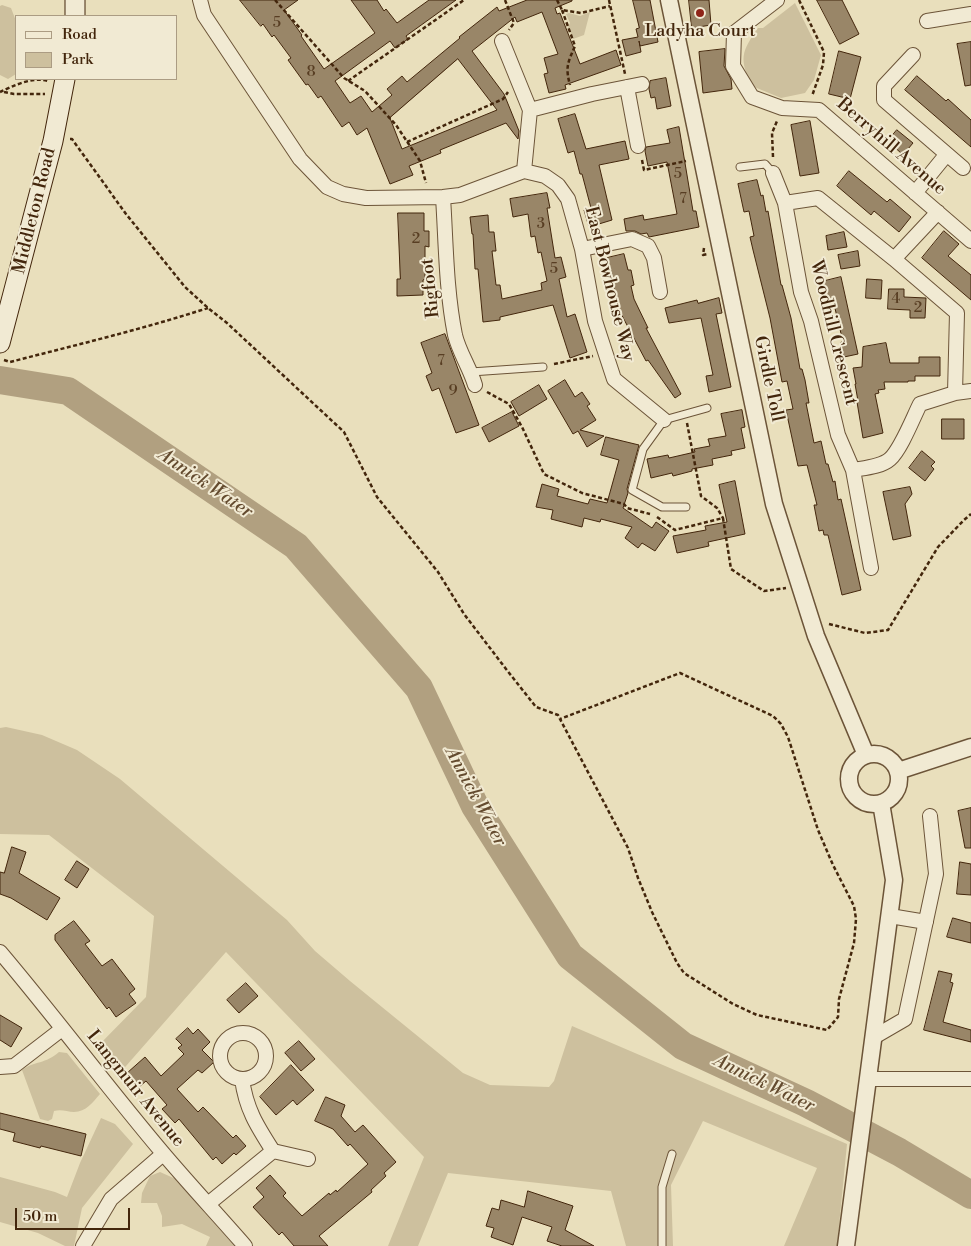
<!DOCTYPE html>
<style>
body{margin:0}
#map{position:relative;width:971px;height:1246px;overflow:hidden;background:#e9dfbc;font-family:"Libre Bodoni",serif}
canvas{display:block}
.legend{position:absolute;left:15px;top:15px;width:162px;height:65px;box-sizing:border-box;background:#f1ead3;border:1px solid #ab9c83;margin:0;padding:6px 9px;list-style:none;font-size:15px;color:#43260c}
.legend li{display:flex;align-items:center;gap:10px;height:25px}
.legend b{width:25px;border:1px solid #ab9c83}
.scale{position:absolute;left:15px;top:1208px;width:115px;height:22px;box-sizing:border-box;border:2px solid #43260c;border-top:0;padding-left:6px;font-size:15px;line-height:18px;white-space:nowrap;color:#43260c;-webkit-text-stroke:4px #f1ead3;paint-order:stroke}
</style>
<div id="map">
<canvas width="971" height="1246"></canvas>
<ul class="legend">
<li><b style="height:6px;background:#f1ead3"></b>Road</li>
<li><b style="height:14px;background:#cdc09e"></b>Park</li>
</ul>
<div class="scale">50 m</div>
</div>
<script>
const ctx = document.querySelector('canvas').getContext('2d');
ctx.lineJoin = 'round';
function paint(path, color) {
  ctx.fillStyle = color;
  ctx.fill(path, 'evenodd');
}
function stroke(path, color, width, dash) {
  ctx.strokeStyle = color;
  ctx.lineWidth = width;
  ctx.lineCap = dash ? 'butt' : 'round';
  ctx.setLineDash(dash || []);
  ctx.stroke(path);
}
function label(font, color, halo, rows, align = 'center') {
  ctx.font = font + ' "Libre Bodoni",serif';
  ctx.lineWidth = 4;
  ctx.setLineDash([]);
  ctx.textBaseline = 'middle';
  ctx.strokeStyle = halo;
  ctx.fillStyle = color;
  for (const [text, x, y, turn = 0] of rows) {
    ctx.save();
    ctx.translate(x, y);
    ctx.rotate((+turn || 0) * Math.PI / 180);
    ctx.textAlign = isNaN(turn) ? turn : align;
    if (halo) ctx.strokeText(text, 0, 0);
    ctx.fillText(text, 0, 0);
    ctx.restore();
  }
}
const green = new Path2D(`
 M795 3 821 55 814 80 805 93 781 98 752 86C739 59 741 52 758 28H763Z
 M2 5 11 8 16 21V74L8 79 0 75V6Z
 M590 12 584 35 573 39 568 27 570 23 566 14 569 13 580 16Z
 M6 727 42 735 77 750 120 779 287 920 315 951 350 981 463 1073 490 1085 549 1087 554 1081 572 1026 847 1144 837 1246H784L817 1168 703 1121 671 1185 673 1246H626L611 1191 448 1173 418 1246H388L424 1157 226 952 119 1074 97 1047 146 997 154 916 49 835 0 834V728Z
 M59 1052 67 1053 100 1094C93 1102 86 1112 74 1112 67 1112 62 1109 54 1111L52 1119 48 1121 40 1119 22 1070C34 1061 46 1064 59 1052Z
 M101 1118 115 1124 133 1144 82 1208 74 1246H65L38 1233 0 1222V1177L55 1192 67 1197 80 1163Z
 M160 1172 178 1180 242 1246H206L210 1237 182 1224 162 1227V1216L157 1203H141L142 1193 150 1176Z`);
const river = new Path2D(`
 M0 380 68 391 296 546 419 688 475 806 570 956 683 1046 806 1103 899 1152 971 1195`);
const building = new Path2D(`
 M240 0H298L284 10 302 35 301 36 324 69 375 33 351 0H377L384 11 386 9 397 23 429 0H456L406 36 408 39 395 48 390 41 335 81 350 103 361 96 372 112 392 95 387 89 402 76 407 82 460 38 459 37 497 7 499 11 527 0H572V1L555 8 557 14 560 13 580 64 616 50 621 65 565 85 566 89 549 93 544 74 548 73 544 58 558 54 542 12 517 22 515 17 472 51 504 94 519 131 518 139 506 123 440 150 441 153 409 166 413 175 390 184 367 128 357 135 349 122 342 127 321 96 318 98 308 84 306 85 288 60 291 58 274 35 272 37 263 24 261 26ZM458 59 497 110 402 149 390 118Z
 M633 0H650L658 42 640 46 639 41 641 52 626 56 622 40 638 37 636 29 639 28Z
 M689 0H709L711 25 692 28Z
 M817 0H842L859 34 840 44Z
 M971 42V85L965 86 957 44Z
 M725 49 724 66 731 79 732 89 703 93 699 52Z
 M839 51 861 57 850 99 829 94Z
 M917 76 946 101 948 99 971 120V147L905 90Z
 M666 78 671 106 657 109 655 97 651 98 649 89 650 81Z
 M575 114 586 149 625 141 629 159 599 165 612 220 589 227 584 210 591 208 582 174H580L574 151 568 153 558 119Z
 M810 121 819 173 800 176 791 125Z
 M679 127 693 211H696L699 227 649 237 647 233 641 234 635 231H626L624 219 643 215 644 220 677 214 667 162 648 166 645 151 646 147 670 143 667 130Z
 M897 130 913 143 903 155 888 141Z
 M849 171 887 202 890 199 911 217 899 232 874 211 871 215 837 186Z
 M757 180 761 196 763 195 766 212 768 211 781 285H782L791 318 800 369H802L805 380 809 403H806L814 443 821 441 826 464H828L833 482 835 481 838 500 841 499 861 590 842 595 828 535H824L823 530 819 531 814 505H817L807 465 798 466 786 410 793 409 787 381 782 382 770 318 753 250 750 237 754 236 749 211 744 212 738 184Z
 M547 193 550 208H547L555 258 561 257 566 277 559 279 567 317 575 314 587 352 570 358 553 305 500 317V320L483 322 478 269H475L473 234H472L470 217 488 215 489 232H494L496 251H492L496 285H500L502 299 542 290 541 283 547 281 541 252 538 253 535 236 531 237 528 214 513 217 510 199Z
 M398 213H424V231H429V247L425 246V279L423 280V295L397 296V279H400Z
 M944 231 959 244 948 256 971 275V300L922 258Z
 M844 232 847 247 828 250 826 236Z
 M858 251 860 266 841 269 838 255Z
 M624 254 628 270H631L634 285 631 286 634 299 648 328H646L681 394 675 398 648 360 646 361 619 310 607 258Z
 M841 277 858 354 844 357 841 342H843L833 300 825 302 821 282Z
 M867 279 882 280 881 299 866 298Z
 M889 289H904V297L926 298 925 318H910V310L888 309Z
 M719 298 722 313 716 314 731 387 709 392 706 376 713 375 701 318 669 323 665 308 697 300 698 303Z
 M445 334 479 425 456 433 439 388 432 391 426 376 432 373 421 343Z
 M886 343 890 363H919V357H940V376H915V381H908V382H884L885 389 878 390 879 393 875 394 883 433 863 438 857 402 858 401 855 384H856L853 368 862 367 863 347Z
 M565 380 575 397 582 392 590 404 587 406 596 420 580 430 604 436 587 447 578 431 573 434 548 391Z
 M539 385 547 399 519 416 511 402Z
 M742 410 745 427 741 428 745 448 731 451 732 455 712 459 713 465 692 469V471L673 476 672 473 651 478 647 459 668 455 669 458 695 452 694 449 710 446 708 439 726 436 721 414Z
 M512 412 519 426 489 442 482 428Z
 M942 419H964V439H942Z
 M606 437 639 445 627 489 628 493 623 508 652 528 656 522 669 531 655 551 642 543 638 548 625 538 632 527 601 519 600 522 584 518 582 527 551 519 553 510 536 507 542 484 559 489 557 496 588 504 590 499 607 503 619 460 601 455Z
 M922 451 935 462 931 466 934 469 925 481 909 468Z
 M735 481 745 534 708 542 709 546 677 553 673 536 706 530 705 526 727 522 719 485Z
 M910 487 912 494 905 504 911 536 893 540 883 492Z
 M971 808V848H965L958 811Z
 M12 847 26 852 19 873 60 898 47 920 11 898 0 894V872L4 873Z
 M77 861 89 869 77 888 65 880Z
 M960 862 971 864V895L957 894Z
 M953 918 971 923V943L947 937Z
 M74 921 90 941 85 944 102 966 112 959 135 989 129 994 136 1003 116 1017 109 1007 107 1009 55 940V935Z
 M939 971 952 974 950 982 953 983 943 1022 971 1030V1042L924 1030Z
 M246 983 258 996 239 1013 227 1000Z
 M0 1015 22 1028 11 1047 0 1040Z
 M188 1028 193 1034 198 1029 210 1042 202 1050 214 1062 202 1073 198 1070 177 1089 198 1112 203 1107 233 1138 236 1135 246 1146 236 1155 234 1153 222 1164 216 1157 213 1160 179 1119 175 1123 162 1109 167 1105 146 1081 139 1087 127 1073 145 1057 161 1076 184 1054 178 1048 182 1045 176 1039Z
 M299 1041 315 1059 301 1071 285 1053Z
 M291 1065 314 1090 297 1105 293 1100 276 1115 260 1097Z
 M326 1097 345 1105 341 1116 355 1132 363 1125 396 1162 384 1173 386 1176 371 1190 372 1192 319 1236 328 1246H294L282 1232 279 1235 253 1207 264 1197 256 1188 270 1175 286 1193 283 1196 302 1216 329 1193 330 1195 336 1190 337 1192 368 1164 350 1144 348 1146 333 1129 315 1121Z
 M0 1113 86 1134 81 1156 41 1146 40 1148 13 1141 15 1133 0 1129Z
 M528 1191 573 1206 565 1230 594 1246H562L547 1241 552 1227 522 1217 513 1245 491 1237 494 1228 486 1226 492 1208 499 1210 501 1200 524 1207Z`);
const path = new Path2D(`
 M275 0 344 78 365 91 396 125 420 161 426 183
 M505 0 514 23 509 30
 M557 0 562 10 581 13 610 6
 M609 0 625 74
 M799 0 824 52 823 65 812 96
 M562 10 575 46C568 62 565 67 570 85
 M348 81 464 0
 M0 92C13 86 33 76 48 81
 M4 92 14 94H45
 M70 139H72L126 214 185 287 208 308 227 323 344 432 377 497 438 572 464 614 506 669 536 707 558 715 560 719 628 848 638 878 652 912 677 963 684 973 733 1004 757 1015 827 1030 838 1017 839 999 854 943 856 919 854 906 833 865 818 830 788 737 781 724 773 716 680 673 560 719
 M407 142 503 99 508 92
 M773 157 772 133 777 121
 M642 160 644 170 686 161
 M704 248 703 255 708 254
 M4 360 10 362C76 345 143 329 208 308
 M554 364 593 356
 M487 392 509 404 522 427 544 474 582 493 624 504 627 508 650 514
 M687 423 701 496 717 508 723 518
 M657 517 675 530 723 518 731 569 764 591 786 588
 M829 624 865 633 888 630 938 547 964 520 971 514`);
const service = new Path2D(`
 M740 167 765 164 773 173
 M471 372 543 367
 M686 507H662L632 490 643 449 664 420 707 408
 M662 1246V1187L672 1154`);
const minor = new Path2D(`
 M200 0 204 15 300 159 327 187 343 194 366 198 443 197 460 195 524 171 545 176 558 185 568 199 582 249 595 321 614 379 664 420
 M777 0 734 33 733 66 752 97 782 108 819 110 971 241
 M927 21 971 14
 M502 41 530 110
 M913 55 884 86V100L963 168
 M627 87 638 146
 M524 171 530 110 592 94 642 84
 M773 173 785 203 801 292 811 321 838 435 853 470 871 568
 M915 193 946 155
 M443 197C446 243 446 290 455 335 459 352 470 368 475 385
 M785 203 818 198 894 259 957 313 955 393
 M582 249 632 239 648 246 654 258 660 292
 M894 259 938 212
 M853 470C864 468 881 467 890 459 901 449 913 418 920 404L955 393 971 391
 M890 916 926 922
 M0 952C56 1018 107 1087 162 1152 189 1184 218 1215 245 1246
 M220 1056a23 23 0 1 1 46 0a23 23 0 1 1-46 0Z
 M874 1037 905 1019 936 874 930 816
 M0 1067 14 1066 62 1029
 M242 1079C246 1109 257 1126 273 1151
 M868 1079H971
 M208 1204 273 1151 308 1159
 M83 1246 111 1199 163 1154`);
const tertiary = new Path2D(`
 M669 0 774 504 816 636 866 755
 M849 779a25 25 0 1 1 50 0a25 25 0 1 1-50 0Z
 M898 771 971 747
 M846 1246 894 880 881 803`);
const secondary = new Path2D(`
 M75 16V0
 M0 343 53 141 65 79`);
const markers = [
 [700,13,5,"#8f2418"]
];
const numberNames = [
 ["5",277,23],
 ["8",311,72],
 ["5",678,174],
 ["7",683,199],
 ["3",541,224],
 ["2",416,239],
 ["5",554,269],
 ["4",896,299],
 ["2",918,308],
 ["7",441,361],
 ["9",453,391]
];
const poiNames = [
 ["Ladyha Court",700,32]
];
const streetNames = [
 ["Berryhill Avenue",891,147,41],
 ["Middleton Road",35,211,-76],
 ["East Bowhouse Way",609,284,76],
 ["Rigfoot",431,288,-96],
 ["Woodhill Crescent",833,333,76],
 ["Girdle Toll",768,379,78],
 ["Langmuir Avenue",135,1089,51]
];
const waterNames = [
 ["Annick Water",205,484,34],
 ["Annick Water",475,797,62],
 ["Annick Water",764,1084,26]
];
paint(green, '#cdc09e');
stroke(river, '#b1a080', 28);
paint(building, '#998668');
stroke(building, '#43260c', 1);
stroke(service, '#6c5438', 9);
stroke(minor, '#6c5438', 16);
stroke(tertiary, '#6c5438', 19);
stroke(secondary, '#43260c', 21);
stroke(path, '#43260c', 2.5, [4, 2.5]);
stroke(service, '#f1ead3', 7);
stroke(minor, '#f1ead3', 14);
stroke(tertiary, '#f1ead3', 16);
stroke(secondary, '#f1ead3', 19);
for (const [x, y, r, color] of markers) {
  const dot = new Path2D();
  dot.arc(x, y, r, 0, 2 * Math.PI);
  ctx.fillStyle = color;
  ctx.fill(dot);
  stroke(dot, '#f1ead3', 2);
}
label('15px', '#583e23', null, numberNames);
label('18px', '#43260c', '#f1ead3', poiNames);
label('18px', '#43260c', '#f1ead3', streetNames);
label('italic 19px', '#644b2f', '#f1ead3', waterNames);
</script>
